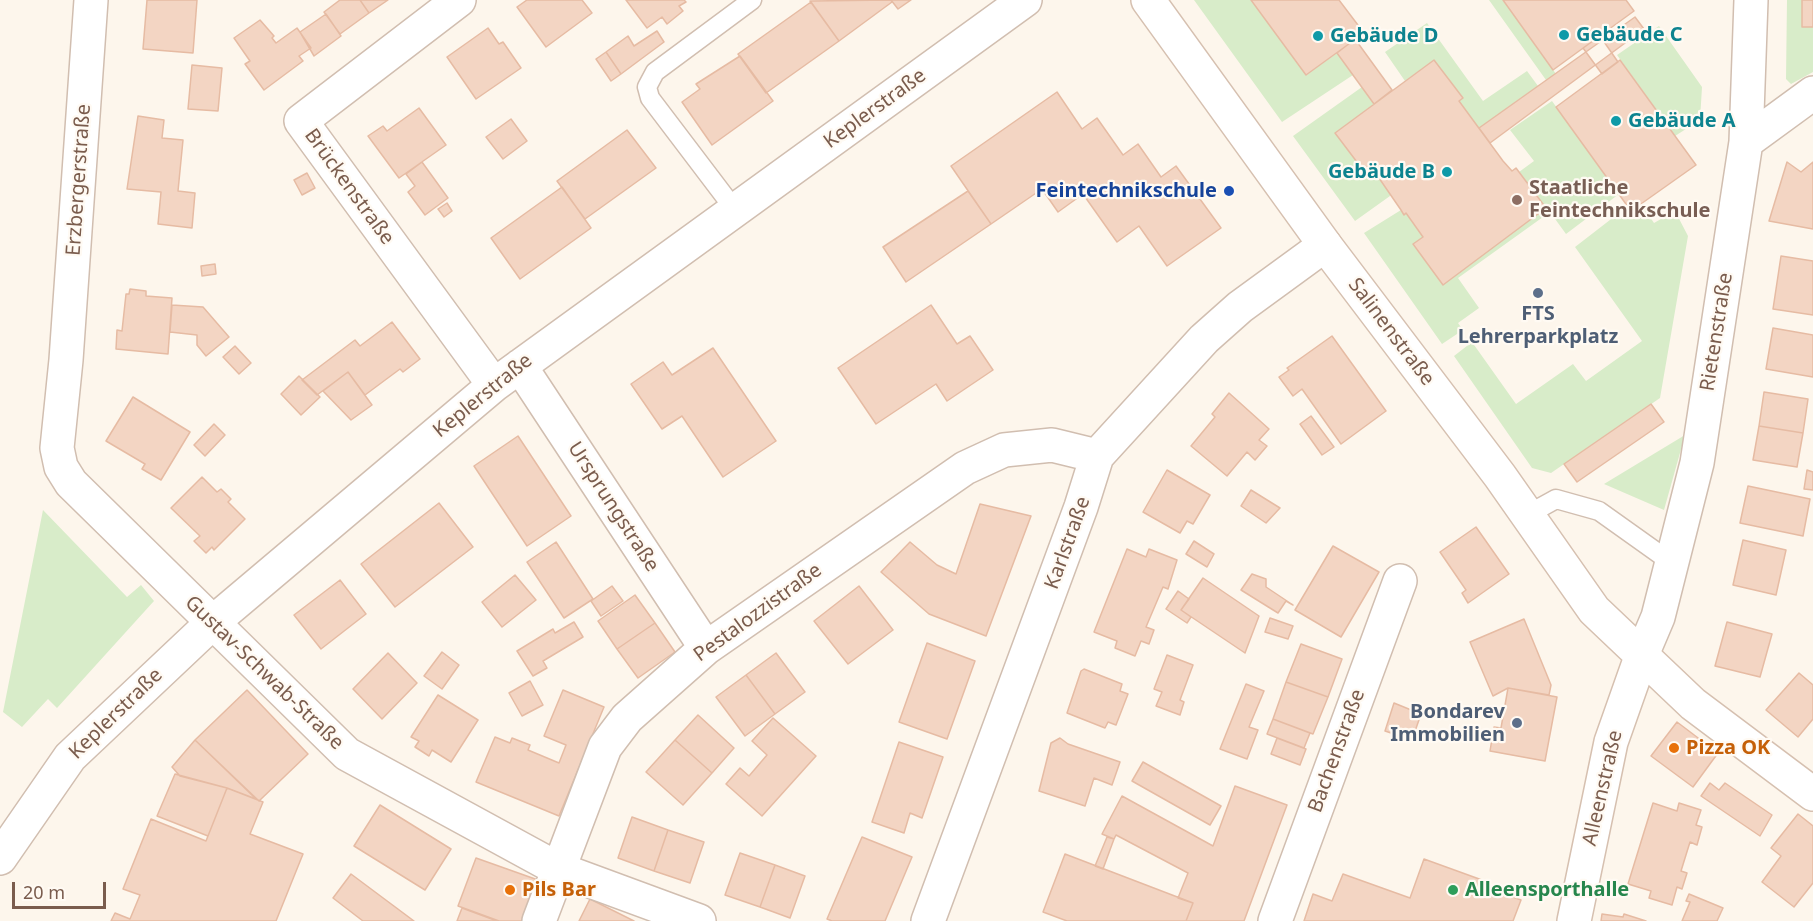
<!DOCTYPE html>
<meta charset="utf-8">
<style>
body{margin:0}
#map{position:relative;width:1813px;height:921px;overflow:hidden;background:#fdf6ec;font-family:"Noto Sans",sans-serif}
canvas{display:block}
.scale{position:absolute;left:12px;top:882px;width:94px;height:27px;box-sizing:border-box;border:3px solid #7a5c4d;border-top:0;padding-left:8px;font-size:18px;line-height:21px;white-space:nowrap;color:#7a5c4d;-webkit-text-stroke:4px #fffaf3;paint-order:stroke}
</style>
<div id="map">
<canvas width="1813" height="921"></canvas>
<div class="scale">20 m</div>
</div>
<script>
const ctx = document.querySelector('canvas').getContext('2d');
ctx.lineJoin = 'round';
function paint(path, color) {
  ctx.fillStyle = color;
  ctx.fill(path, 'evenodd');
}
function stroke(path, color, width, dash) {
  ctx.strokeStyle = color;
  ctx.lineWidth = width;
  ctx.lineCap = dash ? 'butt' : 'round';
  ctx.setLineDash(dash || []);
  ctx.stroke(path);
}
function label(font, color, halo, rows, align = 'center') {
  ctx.font = font + ' "Noto Sans",sans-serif';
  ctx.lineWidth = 4.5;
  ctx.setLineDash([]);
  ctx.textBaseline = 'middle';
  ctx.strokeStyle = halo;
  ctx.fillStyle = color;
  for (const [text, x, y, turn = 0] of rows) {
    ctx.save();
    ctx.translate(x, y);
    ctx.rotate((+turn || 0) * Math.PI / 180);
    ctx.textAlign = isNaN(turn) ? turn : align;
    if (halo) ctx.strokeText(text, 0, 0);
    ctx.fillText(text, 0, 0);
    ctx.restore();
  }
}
const green = new Path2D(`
 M1194 0H1251L1306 75 1337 53 1353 75 1282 122Z
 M1489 0H1503L1556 74 1546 80Z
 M1787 0H1813V72L1791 84 1786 79Z
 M1427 23 1483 101 1527 71 1538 86 1479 128 1459 101 1462 98 1434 60 1405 81 1385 52Z
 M1659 26 1702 87 1700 120 1675 136 1617 55Z
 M1362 87 1374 104 1336 133 1363 170 1370 165 1391 193 1390 196 1355 221 1293 136Z
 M1552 101 1619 194 1566 234 1550 212 1458 278 1479 308 1458 323 1463 330 1442 344 1364 233 1401 210 1404 215 1406 213 1423 237 1413 245 1443 284 1519 172 1534 161 1510 130Z
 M1641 204 1654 223 1675 211 1688 236 1660 398 1551 473 1532 468 1454 356 1472 342 1516 404 1573 364 1586 381 1642 341 1575 247 1628 206Z
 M1685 435 1664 510 1604 484Z
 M43 510 127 597 141 585 154 601 57 708 48 699 22 727 3 712Z`);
const building = new Path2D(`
 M147 0H197L193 53 143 49Z
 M340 0H360L369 13 340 34 324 12Z
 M360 0H388L369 13Z
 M527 0H582L592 13 546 47 517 7Z
 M626 0H684L686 2 679 6 683 11 667 24 662 17 647 28Z
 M891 0 892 2 839 41 810 1Z
 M891 0H911L898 9Z
 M1251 0H1339L1364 33 1306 75Z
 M1503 0H1626L1634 11 1553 70Z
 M1802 0H1813V27H1802Z
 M811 2 839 41 766 93 738 54Z
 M326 14 341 36 314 56 300 32Z
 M1635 17 1644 29 1490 143 1479 128Z
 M260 20 274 36 272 38 276 43 297 28 311 48 299 56 303 61 264 90 245 64 250 61 234 38Z
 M488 28 499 44 503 42 521 68 476 99 447 57Z
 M657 31 664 42 621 74 606 52 628 36 634 46Z
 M1600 36 1618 62 1602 74 1583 48Z
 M1355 39 1392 90 1374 104 1337 53Z
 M606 52 621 74 611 81 596 59Z
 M740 56 773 101 712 145 682 102 700 89 696 84Z
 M1434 60 1463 98 1459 101 1503 161 1512 171 1516 168 1546 208 1443 285 1413 244 1423 237 1406 213 1404 215 1401 210 1370 165 1363 170 1335 133Z
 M1620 60 1696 165 1631 211 1556 107Z
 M192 65 222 68 218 111 188 109Z
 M1057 92 1082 129 1097 118 1123 155 1138 144 1161 177 1176 166 1221 228 1167 266 1139 226 1117 242 1083 194 1058 212 1042 189 991 224 951 166Z
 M419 108 446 145 399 178 368 136 383 126 387 131Z
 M138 116 164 120 162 138 183 140 178 191 195 193 192 228 158 224 161 192 127 189Z
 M511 119 527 141 503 159 486 137Z
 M627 130 656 168 585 219 557 181Z
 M422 162 448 198 425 215 408 192 415 186 406 174Z
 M1787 162 1801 172 1813 162V229L1769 221Z
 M307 173 315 188 302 195 294 180Z
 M562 187 591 228 520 279 491 238Z
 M968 191 991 224 906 282 883 247Z
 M447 203 452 211 444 217 438 209Z
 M1781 256 1813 261V315L1773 309Z
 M215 264 216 274 202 276 201 266Z
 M130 289 146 291V296L172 298 168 354 116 349 117 330 122 331 126 294H129Z
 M172 305 203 307 229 337 206 356 197 345V335L170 332Z
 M931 305 957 344 970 336 993 370 947 401 936 384 876 424 838 368Z
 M392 322 420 359 403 372 400 369 365 395 348 372 317 395 302 380 355 340 360 346Z
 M1773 328 1813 335V377L1766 369Z
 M1332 336 1386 411 1341 444 1302 389 1293 396 1279 377 1289 370 1287 368Z
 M235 346 251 363 239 374 223 357Z
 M713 348 776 441 723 477 682 416 662 429 631 384 663 362 672 375Z
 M348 372 372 405 351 420 323 391Z
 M299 376 320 397 301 415 281 394Z
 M1764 392 1808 399 1803 433 1759 426Z
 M1229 393 1269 429 1259 440 1267 446 1255 460 1247 452 1227 476 1191 446 1215 417 1212 414Z
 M133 397 190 432 161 480 142 469 145 464 106 441Z
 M1651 404 1664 422 1577 482 1564 464Z
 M1311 416 1334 447 1322 455 1300 424Z
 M214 424 225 435 205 456 194 445Z
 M1759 426 1803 433 1797 467 1753 460Z
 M518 436 571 516 527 546 474 466Z
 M1167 470 1210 495 1193 524 1187 521 1180 533 1143 512Z
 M1807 470 1813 472V490L1804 489Z
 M202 477 217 492 221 489 231 499 228 502 245 519 214 550 212 547 206 553 194 541 200 536 171 508Z
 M1748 486 1810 499 1803 536 1740 523Z
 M1251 490 1280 508 1266 523 1241 506Z
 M439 503 473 547 395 607 361 564Z
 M980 504 1031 516 986 636 929 614 881 572 910 542 937 565 956 574Z
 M1476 527 1509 574 1468 603 1462 593 1466 590 1440 552Z
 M1743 540 1786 550 1776 595 1733 585Z
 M1194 541 1214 554 1207 567 1186 554Z
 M556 542 593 599 564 618 527 562Z
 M1333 546 1379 572 1341 637 1295 610Z
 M1127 549 1146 557 1149 549 1177 560 1168 589 1163 587 1146 627 1154 630 1149 644 1141 641 1135 656 1115 648 1117 641 1094 632Z
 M1252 574 1266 579V587L1293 605 1286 601 1278 613 1241 590Z
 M515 575 536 600 502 627 482 602Z
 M1203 578 1259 616 1245 653 1181 610Z
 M340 580 366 614 321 649 294 615Z
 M612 586 623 601 601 616 591 601Z
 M859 586 893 630 848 664 814 621Z
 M1178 591 1189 599 1181 610 1191 617 1187 623 1166 609Z
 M635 595 655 623 617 649 598 621Z
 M1270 618 1293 626 1288 639 1265 632Z
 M1524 619 1551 685 1549 695 1508 688 1493 696 1470 642Z
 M574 622 583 637 543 661 547 668 533 676 517 651 553 629 555 633Z
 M1727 622 1772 634 1760 677 1715 666Z
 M655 623 675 652 638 678 617 649Z
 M927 643 975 661 947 739 899 722Z
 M1301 644 1342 659 1328 697 1286 682Z
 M442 652 459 665 442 689 424 676Z
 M388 653 417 683 382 719 353 689Z
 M776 653 805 692 775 714 746 675Z
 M1167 655 1193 665 1180 700 1184 702 1180 715 1156 706 1162 692 1154 689Z
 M1084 669 1122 684 1120 691 1128 694 1116 725 1108 722 1105 728 1067 713 1081 671Z
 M1799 673 1813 685V719L1798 737 1766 710Z
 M746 675 775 714 745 736 716 697Z
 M530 681 543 705 522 716 509 693Z
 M1286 682 1328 697 1313 734 1273 719Z
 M1246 684 1264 691 1249 727 1258 730 1247 759 1220 749Z
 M1508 688 1557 697 1545 761 1490 751 1494 727 1501 728Z
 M247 690 308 754 259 801 195 740Z
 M563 690 604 707 559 816 476 782 495 737 510 743 512 738 530 745 528 750 559 763 566 745 544 736Z
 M438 695 478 720 451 762 432 750 429 756 415 747 419 741 411 737Z
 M1394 703 1421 714 1412 740 1385 731Z
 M698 715 734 748 712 773 675 740Z
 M773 718 816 756 762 816 726 784 740 768 749 776 767 755 752 741Z
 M1273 719 1310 733 1304 748 1267 734Z
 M1677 722 1718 753 1693 787 1651 756Z
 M1060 738 1068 744 1120 762 1112 785 1094 778 1085 806 1039 791 1051 743Z
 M1277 738 1306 749 1300 765 1271 754Z
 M195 740 225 769 256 799 227 788 180 776 172 767Z
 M675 740 712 773 683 805 646 772Z
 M899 742 943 757 922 818 910 813 904 833 872 822Z
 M1143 762 1221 806 1210 825 1132 781Z
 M175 774 227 788 208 836 157 816Z
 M1710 783 1719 790 1725 783 1772 815 1760 836 1701 796Z
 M1235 786 1287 805 1244 921H1186L1193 903 1178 898 1188 873 1116 835 1114 839 1102 834 1122 796 1213 846Z
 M227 788 263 802 250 834 303 854 276 921H111L115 913 130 919 140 895 123 889 151 819 206 841Z
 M1653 803 1677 811 1679 803 1701 810 1696 825 1702 827 1697 845 1690 842 1681 871 1687 873 1682 889 1677 887 1672 905 1649 898 1651 891 1628 884Z
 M380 805 451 849 425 890 354 846Z
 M1798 814 1813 826V883L1794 907 1762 882 1781 856 1771 848Z
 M632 817 668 830 654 871 618 858Z
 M668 830 704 842 690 883 654 871Z
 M862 837 912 857 885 921H832L827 919Z
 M1107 837 1114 839 1103 869 1095 866Z
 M740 853 775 865 760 907 725 895Z
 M1065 854 1193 903 1186 921H1067L1043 912Z
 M476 858 538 880 523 921H499L458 906Z
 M1424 859 1482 880 1480 885 1521 900 1513 921H1304L1313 894 1332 901 1343 874 1410 898Z
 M775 865 805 876 790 918 760 907Z
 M351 874 414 921H363L333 898Z
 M1689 894 1723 908 1717 921H1682L1690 902 1686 901Z
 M590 899 634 921H579Z
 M462 908 497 921H457Z
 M1602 914 1623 917 1624 914 1646 921H1601Z`);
const lane = new Path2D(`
 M735 210 650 98 647 87 655 72 752 0
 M1527 515 1556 499 1599 511 1672 563`);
const street = new Path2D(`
 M91 0 66 360 57 448 61 467 71 483 347 754 558 869 699 921
 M459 0 301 121 494 385
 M1746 142 1813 93
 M520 366 706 648
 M1641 657 1658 617 1697 463 1746 142 1751 0
 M0 858 70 757 212 623 494 385 1025 0
 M539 921 605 747 627 718 706 648 965 468 1004 450 1052 445 1097 456
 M928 921 1081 507 1097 456 1204 339 1240 307 1325 245
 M1275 921 1400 581`);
const secondary = new Path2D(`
 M1148 0 1325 245 1500 476 1594 610 1693 704 1813 794
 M1574 921 1611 742 1641 657`);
const markers = [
 [1564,35,6,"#0f9aa8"],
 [1318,36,6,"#0f9aa8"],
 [1616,121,6,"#0f9aa8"],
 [1447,172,6,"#0f9aa8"],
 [1229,191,6,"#1a4fb4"],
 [1517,200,6,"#8d6e63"],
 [1538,293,6,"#5c6f8a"],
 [1517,723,6,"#5c6f8a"],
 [1674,748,6,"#e8710a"],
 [510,890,6,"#e8710a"],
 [1453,890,6,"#2e9e5b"]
];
const cultureNames = [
 ["Gebäude C",1576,35],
 ["Gebäude D",1330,36],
 ["Gebäude A",1628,121],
 ["Gebäude B",1435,172,"right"]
];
const streetNames = [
 ["Keplerstraße",875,109,-36],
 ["Erzbergerstraße",79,180,-86],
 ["Brückenstraße",349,187,54],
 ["Salinenstraße",1391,332,53],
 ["Rietenstraße",1717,332,-81],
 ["Keplerstraße",483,396,-39],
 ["Ursprungstraße",613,507,57],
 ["Karlstraße",1068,543,-70],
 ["Pestalozzistraße",758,613,-36],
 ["Gustav-Schwab-Straße",264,673,44],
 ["Keplerstraße",116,714,-44],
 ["Bachenstraße",1337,751,-70],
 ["Alleenstraße",1603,788,-77]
];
const educationNames = [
 ["Staatliche",1529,188],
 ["Feintechnikschule",1529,211]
];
const transitNames = [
 ["Feintechnikschule",1217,191]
];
const serviceNames = [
 ["FTS",1538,314],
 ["Lehrerparkplatz",1538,337],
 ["Bondarev",1505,712,"right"],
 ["Immobilien",1505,735,"right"]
];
const foodNames = [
 ["Pizza OK",1686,748],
 ["Pils Bar",522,890]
];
const leisureNames = [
 ["Alleensporthalle",1465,890]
];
paint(green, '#d8ecc9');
paint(building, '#f3d5c3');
stroke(building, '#e6bba3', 1.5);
stroke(lane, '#d1beb0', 21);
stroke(street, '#d1beb0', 36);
stroke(secondary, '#d6c0b0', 36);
stroke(lane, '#fff', 18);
stroke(street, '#fff', 33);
stroke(secondary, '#fff', 33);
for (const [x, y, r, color] of markers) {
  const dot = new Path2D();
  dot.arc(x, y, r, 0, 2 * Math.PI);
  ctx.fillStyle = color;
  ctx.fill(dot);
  stroke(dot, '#fffaf3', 2);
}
label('bold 20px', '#0d838f', '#fffaf3', cultureNames, 'left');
label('20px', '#7a5c4d', '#fffaf3', streetNames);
label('bold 20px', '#785e54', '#fffaf3', educationNames, 'left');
label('bold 20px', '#164399', '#fffaf3', transitNames, 'right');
label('bold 20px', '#4e5e75', '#fffaf3', serviceNames);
label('bold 20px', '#c56008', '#fffaf3', foodNames, 'left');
label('bold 20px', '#27864d', '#fffaf3', leisureNames, 'left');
</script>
